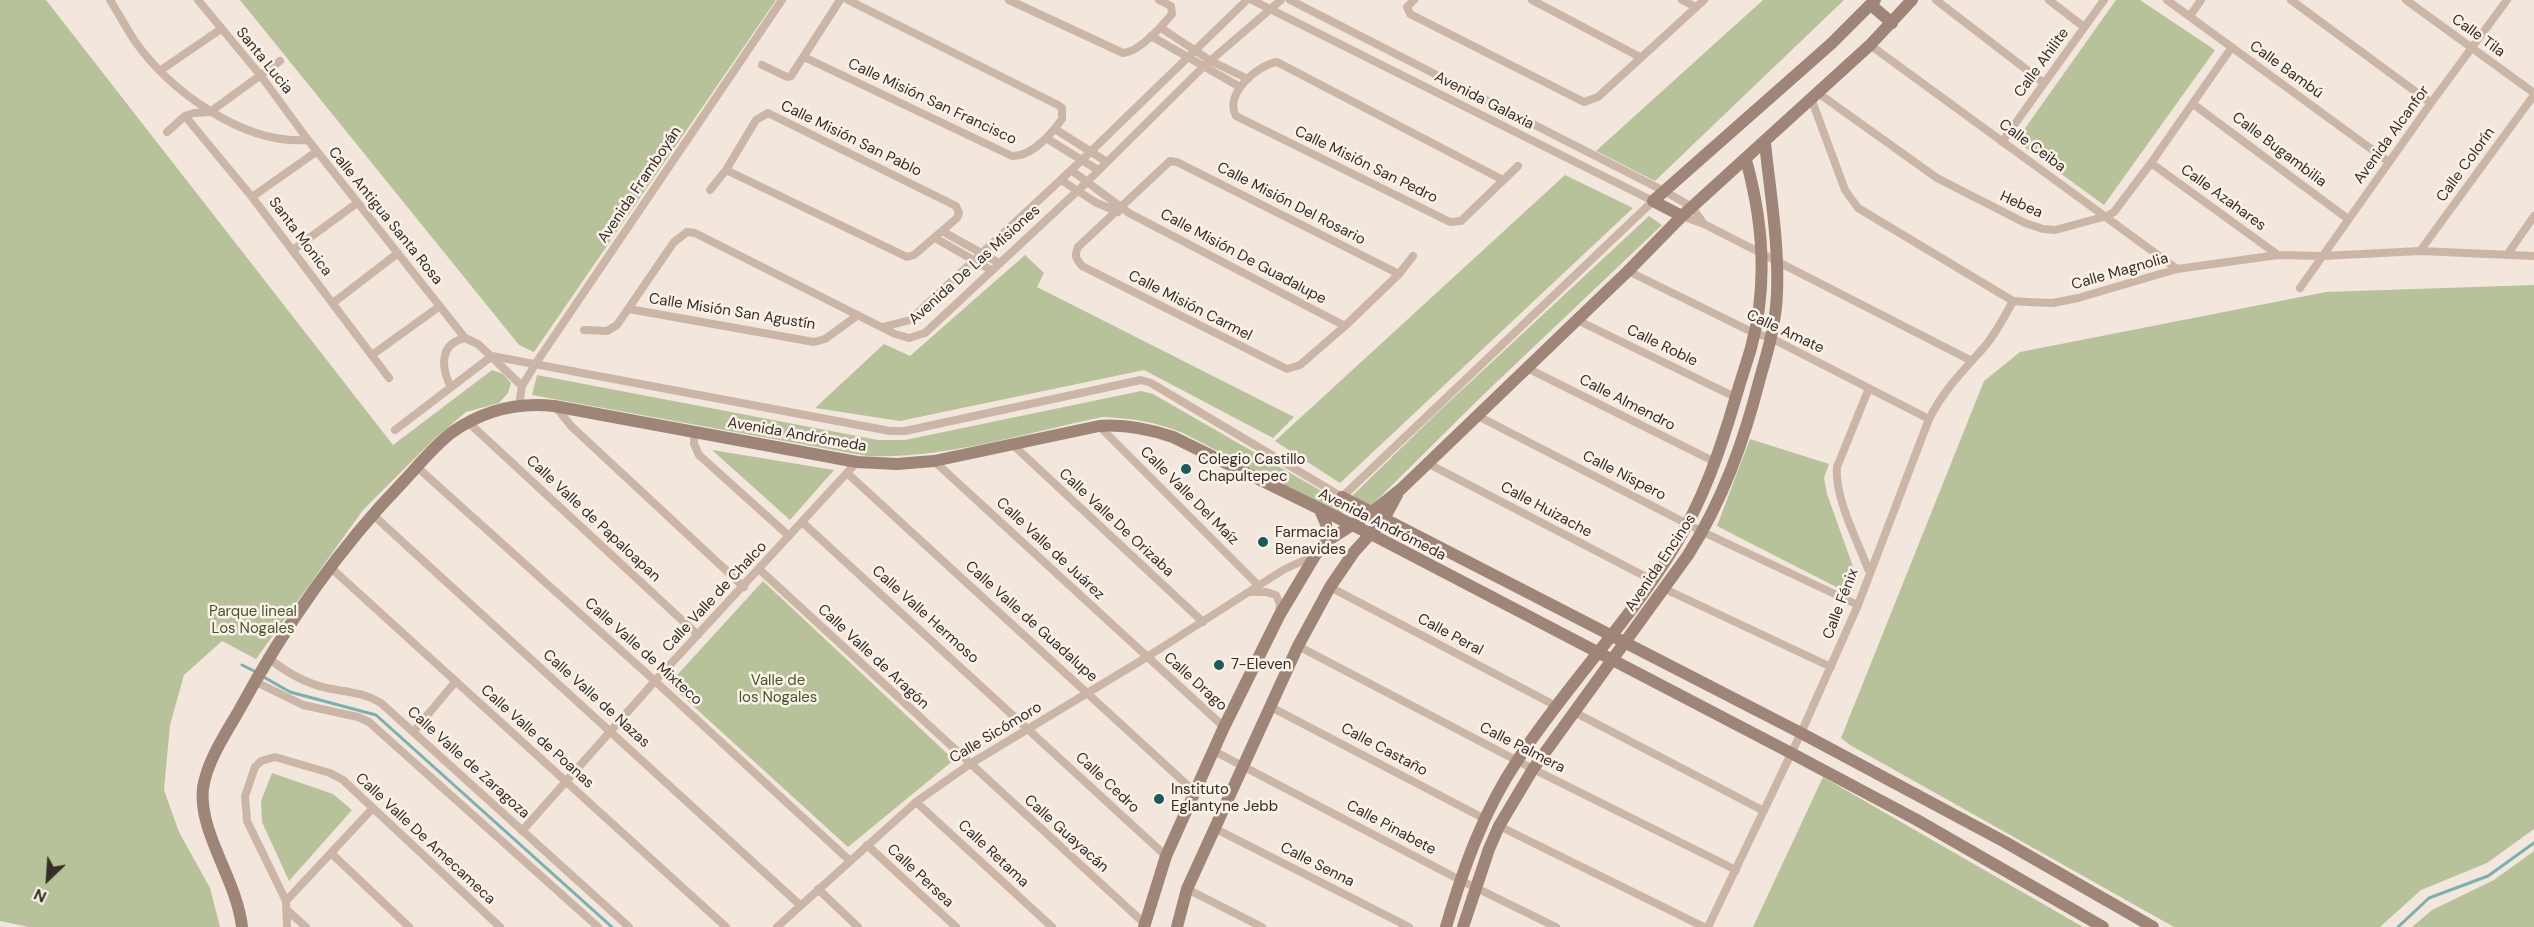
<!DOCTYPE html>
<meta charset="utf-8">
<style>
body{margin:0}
#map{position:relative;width:2534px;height:927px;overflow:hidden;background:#f3e6dc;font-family:"DM Sans",sans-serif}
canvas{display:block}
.north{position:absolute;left:18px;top:849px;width:60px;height:60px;-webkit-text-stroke:4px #faf1e8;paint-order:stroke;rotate:205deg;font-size:16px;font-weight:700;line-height:24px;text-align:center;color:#372c28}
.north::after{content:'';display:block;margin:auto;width:21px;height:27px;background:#372c28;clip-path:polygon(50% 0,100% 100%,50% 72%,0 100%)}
</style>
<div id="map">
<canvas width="2534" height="927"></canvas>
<div class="north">N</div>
</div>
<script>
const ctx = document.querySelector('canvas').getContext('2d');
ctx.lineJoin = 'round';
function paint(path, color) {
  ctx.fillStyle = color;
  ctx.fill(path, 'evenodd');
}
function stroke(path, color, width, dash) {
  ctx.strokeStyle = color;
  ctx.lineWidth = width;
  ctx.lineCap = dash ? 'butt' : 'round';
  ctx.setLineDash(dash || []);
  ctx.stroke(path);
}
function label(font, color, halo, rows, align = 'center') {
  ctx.font = font + ' "DM Sans",sans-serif';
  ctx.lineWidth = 5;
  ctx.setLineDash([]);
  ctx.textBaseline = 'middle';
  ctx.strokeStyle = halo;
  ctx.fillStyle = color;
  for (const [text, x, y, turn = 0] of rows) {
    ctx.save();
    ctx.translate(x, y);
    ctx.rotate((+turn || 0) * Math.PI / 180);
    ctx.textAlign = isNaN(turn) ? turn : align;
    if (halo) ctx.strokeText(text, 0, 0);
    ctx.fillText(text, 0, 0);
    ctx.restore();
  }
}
const green = new Path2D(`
 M0 0H46L393 445 492 370 503 374 511 383 508 393 499 403 466 412 434 439 363 510 256 659 222 641 184 675 170 725 164 790 179 832 210 888 220 927H29L0 921Z
 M240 0H776L534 352 519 345Z
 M1763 0H1844L1655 181 1596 151Z
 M2116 0H2140L2215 50 2104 205 2016 141Z
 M1565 175 1633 208 1340 483 1275 441Z
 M1649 216 1662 225 1482 396 1371 506 1352 496 1437 413Z
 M1025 255 1044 273 1037 287 1294 417 1273 438 1144 370 900 421 815 408 884 344 910 356Z
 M2534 285V829L2487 863 2421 890 2380 927H2174L1850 745 1841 738 1984 381 2020 352 2326 292Z
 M537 375 878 440H905L1141 391 1153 394 1351 508 1340 514 1183 433C1156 422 1131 418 1102 417 1026 433 945 459 867 456L532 395Z
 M1750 439 1829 464 1824 478 1827 494 1856 575 1848 593 1717 526Z
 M712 450 834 470 790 520Z
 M763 581 954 760 848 847 669 684Z
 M272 773 333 794 352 810 289 881 262 822 261 801Z
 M1823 777 2083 927H1753Z
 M2534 851V927H2412L2432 910 2494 880Z`);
const stream = new Path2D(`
 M242 665 256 672
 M262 676 290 692 376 715 612 927
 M2398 927 2429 898 2488 876 2534 843`);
const street = new Path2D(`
 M110 0C118 13 126 27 134 40 170 91 243 145 308 140L465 338
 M198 0 261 76 308 140
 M1009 0 1123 53C1139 52 1162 26 1172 14L1171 6 1159 0
 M1290 0 1664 191 1692 207 1704 224
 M1414 0 1407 7 1410 14 1584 102 1598 97 1704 0
 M1532 0 1640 57
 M1682 0 1696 7
 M1936 0 2044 83
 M2049 0 2084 27
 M2167 0 2389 162
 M2291 0 2431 103
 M2406 0 2534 93
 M2190 16 2201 0
 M1161 28 1211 61 1248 79
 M1151 36 1240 87
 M1870 45 2177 269
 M804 57 1012 156C1032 157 1052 133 1062 119V108L1058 105 848 0
 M762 65 787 77 791 76 840 0
 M161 70 221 29
 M1818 93 1937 178 2025 223 2043 229 2055 230 2107 216 2114 212 2151 163 2232 47
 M1811 98 1845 190 1858 208 2013 301 2029 302 2053 303 2078 298 2177 269 2278 255 2322 256 2420 251 2534 256
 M2193 104 2348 219
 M185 116 252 197 389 378
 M1055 129 1107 162
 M167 132 185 116 194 113 210 112 280 61
 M1046 138 1098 170
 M2002 142 2104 0
 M2151 163 2278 255
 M1071 170 1129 213 1345 326
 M1061 180 1095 202 1118 212
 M1503 180 1277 62C1257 65 1224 94 1236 116L1450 222 1461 221 1518 166
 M710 190 726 170 756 120 768 113 956 206 959 213 957 218 914 255 907 257 726 170
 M252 197 316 152
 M1682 216 1704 224 1970 360
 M942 231 999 263
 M935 238 991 270
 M293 250 357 203
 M2420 251 2534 95
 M2507 255 2534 216
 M1628 271 1754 333 1771 338 1929 419
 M1399 274 1177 162 1170 161 1078 247C1074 256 1076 259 1082 266L1287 369 1300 365 1345 326 1399 274 1413 256
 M2300 288 2431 103 2507 0
 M333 303 398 253
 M629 309 814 342 825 339 858 315
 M1577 320 1735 397
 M883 327 910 320 1082 160 1247 0
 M584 330 607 331 617 325 674 242 687 232 695 233 895 334 909 338 925 333 1087 182 1203 67 1281 0
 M372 355 440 306
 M1527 368 1715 462
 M451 387C441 368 439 344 465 338L478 344 522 386
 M519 405 522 386 536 363 782 0
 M555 406 571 426 744 587
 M1476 415 1703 532 1858 605
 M469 423 698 635
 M1099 426 1259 586
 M395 430 492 356 890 431H905L1141 380 1151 383 1342 497 1653 201 1252 0
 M694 432V444L699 455 789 536
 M1011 443 1203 622
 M934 461 1224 727
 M1427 463 1652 580
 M417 467 655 681 849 860
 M847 473 1196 793
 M372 514 800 905
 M802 522 1166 856
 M330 567 726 927
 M759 569 1145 924
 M1869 571C1858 542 1834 497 1837 467L1869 388
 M1330 587 1558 707
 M1665 589 1831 667
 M1250 592H1266L1276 595 1280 604 1279 612
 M1298 646 1533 769 1736 870
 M267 657C286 672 303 682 326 688 346 692 363 692 381 703L629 927
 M254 681 303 705 358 717 369 722 598 927
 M1269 706 1485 819
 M1574 712 1764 811
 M414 731 456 681
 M1214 751 1460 880 1556 927
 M916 802 1052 927
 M1499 826 1704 927
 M1214 828 1409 927
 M522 831 655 681 857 462
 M867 845 956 927
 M332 854 409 927
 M818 889 858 927
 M1187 889 1262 927
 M286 901 372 809
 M287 910 306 927
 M287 927 286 901 247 821 245 796 255 767 261 761 275 757 330 773 343 780 500 927
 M777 927 916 802 970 764 1147 657 1283 570 1315 555
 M1708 927 1801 733 1858 605 1929 419C1944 389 1965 369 1986 345 1997 331 2005 316 2013 301`);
const secondary = new Path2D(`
 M1871 5 1892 23
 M1682 216 1653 201 1832 43 1875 0
 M1342 497 1801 733 2005 842 2153 927
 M1320 510 1326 524 1327 541
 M242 927C237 880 198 832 203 788 207 762 224 736 237 714 283 629 336 551 403 482 419 465 433 447 451 433 482 411 517 402 554 406L857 462 897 464 934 461 1099 426C1125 424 1149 429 1173 437L1371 534 1791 753 1917 820 2103 927
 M1144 927 1166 856 1224 727 1279 616 1316 554 1327 541 1371 513 1401 489 1628 271 1682 216 1870 45 1912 0
 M1177 927 1187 889 1298 646 1330 587 1354 552 1384 519 1397 495
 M1446 927C1463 869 1483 812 1517 761 1565 687 1629 622 1675 546 1703 500 1720 451 1735 400 1740 382 1746 365 1751 348 1768 286 1763 221 1746 160
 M1463 927 1489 849 1499 826 1533 769 1688 555C1723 500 1744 441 1760 378 1768 351 1776 322 1777 293 1779 243 1770 192 1765 143`);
const markers = [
 [1186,469,6,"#1c5a5a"],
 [1263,542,6,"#1c5a5a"],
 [1219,665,6,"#1c5a5a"],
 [1159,799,6,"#1c5a5a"]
];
const streetNames = [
 ["Calle Tila",2478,36,36],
 ["Santa Lucia",264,61,51],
 ["Calle Ahilite",2042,63,-54],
 ["Calle Bambú",2286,70,36],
 ["Avenida Galaxia",1484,101,27],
 ["Calle Misión San Francisco",932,102,25],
 ["Avenida Alcanfor",2392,135,-54],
 ["Calle Misión San Pablo",851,139,26],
 ["Calle Ceiba",2032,146,36],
 ["Calle Bugambilia",2279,150,37],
 ["Calle Misión San Pedro",1366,165,26],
 ["Calle Colorín",2466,165,-54],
 ["Avenida Framboyán",640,185,-56],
 ["Calle Azahares",2223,198,36],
 ["Calle Misión Del Rosario",1291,204,27],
 ["Hebea",2021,205,24],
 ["Calle Antigua Santa Rosa",385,216,51],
 ["Santa Monica",300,237,53],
 ["Calle Misión De Guadalupe",1243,257,28],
 ["Avenida De Las Misiones",975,265,-42],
 ["Calle Magnolia",2120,272,-16],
 ["Calle Misión Carmel",1190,306,27],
 ["Calle Misión San Agustín",732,312,9],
 ["Calle Amate",1785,332,25],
 ["Calle Roble",1662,346,26],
 ["Calle Almendro",1627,403,27],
 ["Avenida Andrómeda",797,435,10],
 ["Calle Níspero",1624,476,27],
 ["Calle Valle Del Maíz",1189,496,45],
 ["Calle Huizache",1546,510,28],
 ["Calle Valle de Papaloapan",593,519,43],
 ["Calle Valle De Orizaba",1116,523,43],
 ["Avenida Andrómeda",1382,525,27],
 ["Calle Valle de Juárez",1050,549,43],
 ["Avenida Encinos",1661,563,-56],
 ["Calle Valle de Chalco",715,597,-47],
 ["Calle Fénix",1841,604,-69],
 ["Calle Valle Hermoso",925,615,42],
 ["Calle Valle de Guadalupe",1031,622,42],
 ["Calle Peral",1450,635,28],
 ["Calle Valle de Mixteco",643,652,42],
 ["Calle Valle de Aragón",873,657,43],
 ["Calle Drago",1195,682,42],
 ["Calle Valle de Nazas",596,699,42],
 ["Calle Sicómoro",996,733,-31],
 ["Calle Valle de Poanas",537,737,42],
 ["Calle Palmera",1522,748,27],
 ["Calle Castaño",1384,750,28],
 ["Calle Valle de Zaragoza",468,763,42],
 ["Calle Cedro",1107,783,43],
 ["Calle Pinabete",1391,828,28],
 ["Calle Guayacán",1066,834,42],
 ["Calle Valle De Amecameca",425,839,43],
 ["Calle Retama",993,854,43],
 ["Calle Senna",1317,865,27],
 ["Calle Persea",920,876,43]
];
const poiNames = [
 ["Colegio Castillo",1198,460],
 ["Chapultepec",1198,477],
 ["Farmacia",1275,533],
 ["Benavides",1275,550],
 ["7-Eleven",1231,665],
 ["Instituto",1171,790],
 ["Eglantyne Jebb",1171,807]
];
const parkNames = [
 ["Parque lineal",253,612],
 ["Los Nogales",253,629],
 ["Valle de",778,681],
 ["los Nogales",778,698]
];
paint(green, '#b7c29b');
stroke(stream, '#7ab0af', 3);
stroke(street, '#cbb5a7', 8);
stroke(secondary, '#9f8478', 12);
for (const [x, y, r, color] of markers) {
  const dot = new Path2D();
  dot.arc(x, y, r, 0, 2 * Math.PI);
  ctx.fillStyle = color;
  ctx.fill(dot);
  stroke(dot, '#faf1e8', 2);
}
label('15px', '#372c28', '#faf1e8', streetNames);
label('15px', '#372c28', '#faf1e8', poiNames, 'left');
label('15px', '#49562b', '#faf1e8', parkNames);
</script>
